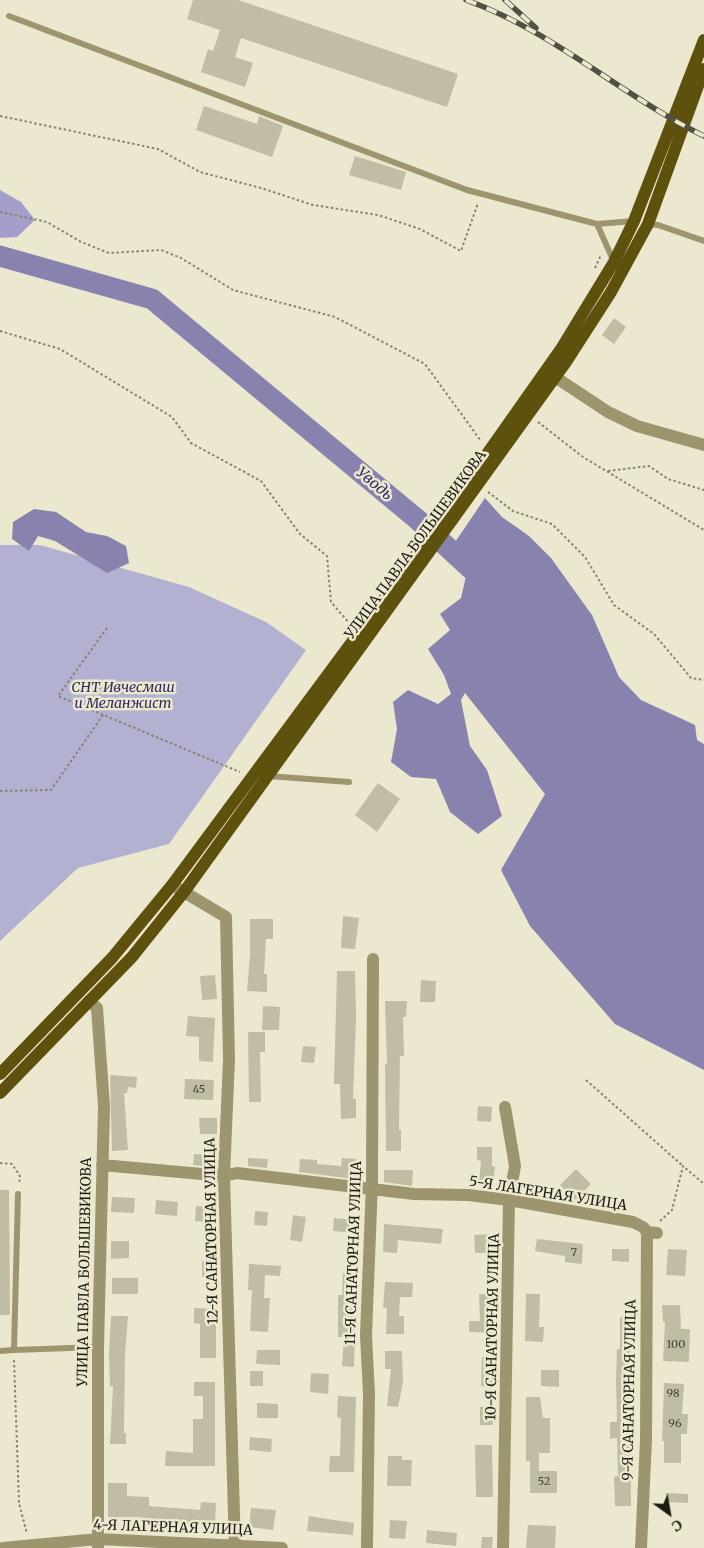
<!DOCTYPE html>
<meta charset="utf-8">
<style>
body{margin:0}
#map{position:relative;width:704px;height:1548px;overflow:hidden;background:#ece8cf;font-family:Merriweather,serif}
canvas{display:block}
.north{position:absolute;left:644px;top:1488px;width:50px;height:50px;-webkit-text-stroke:4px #ece8cf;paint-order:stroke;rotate:148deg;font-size:14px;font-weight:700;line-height:20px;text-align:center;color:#1c1a11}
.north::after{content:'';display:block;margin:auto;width:18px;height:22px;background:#1c1a11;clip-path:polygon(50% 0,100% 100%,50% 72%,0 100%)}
</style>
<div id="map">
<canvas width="704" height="1548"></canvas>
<div class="north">С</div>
</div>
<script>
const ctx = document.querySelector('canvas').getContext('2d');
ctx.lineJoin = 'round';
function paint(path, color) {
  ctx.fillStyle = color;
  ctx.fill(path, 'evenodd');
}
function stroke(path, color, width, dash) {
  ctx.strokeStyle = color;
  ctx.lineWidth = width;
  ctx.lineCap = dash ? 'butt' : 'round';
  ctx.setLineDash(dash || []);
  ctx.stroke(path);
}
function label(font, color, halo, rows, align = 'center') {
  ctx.font = font + ' Merriweather,serif';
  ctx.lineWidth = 5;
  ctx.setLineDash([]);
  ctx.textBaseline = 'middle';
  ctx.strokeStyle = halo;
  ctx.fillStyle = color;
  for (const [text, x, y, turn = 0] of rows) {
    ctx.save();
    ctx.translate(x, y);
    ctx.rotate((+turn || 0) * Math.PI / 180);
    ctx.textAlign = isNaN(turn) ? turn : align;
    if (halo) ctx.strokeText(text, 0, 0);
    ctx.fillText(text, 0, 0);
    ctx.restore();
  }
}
const green = new Path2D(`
 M0 545H40L189 587 266 622 306 650 169 844 78 868 0 941Z`);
const forest = new Path2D(`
 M0 190 21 202 35 220 17 237 0 238Z`);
const water = new Path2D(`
 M485 498 502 517 529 536 551 558 592 615 619 677 641 700 695 725 697 740 704 744V1070L615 1024 530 926 501 870 545 794 465 693 461 700 470 746 487 770 502 816 478 834 450 812 436 779 411 777 391 762 397 729 393 702 408 690 438 704 451 694 444 675 428 649 450 630 440 614 461 598 466 576 447 554Z
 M34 509 56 512 86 532 107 536 126 546 129 563 107 573 55 541 38 536 29 551 12 539 13 522Z`);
const river = new Path2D(`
 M0 256 152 299 418 520 471 569`);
const building = new Path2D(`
 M193 0H238L458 74 447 107 241 38 235 57 253 63 245 87 201 72 208 49 213 51 220 30 187 19Z
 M204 106 257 124 259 116 283 126 272 157 196 130Z
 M355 156 406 172 401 190 349 175Z
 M614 318 626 327 614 344 602 335Z
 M378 783 400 799 377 832 355 815Z
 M343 916 359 918 355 949 341 948Z
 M250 919H273V939H266L264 974H267V992L247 991 250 955Z
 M337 971H355L356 1018 353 1099H356V1118L341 1119 340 1084H334Z
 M215 975 217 999 202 1000 200 976Z
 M421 980 436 981 435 1002H420Z
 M385 1001H407L406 1017H403L404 1056H400L399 1130H401V1151H386L385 1064H387Z
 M263 1006 280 1007 279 1030H262Z
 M188 1016 215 1018 213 1062 199 1061V1037L186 1036Z
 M248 1032H265V1052H260L261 1102H249Z
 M303 1046 316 1047 314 1063 301 1062Z
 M110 1075 137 1077 136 1088 128 1087 127 1093H124L128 1150 112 1151Z
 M185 1079 214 1080 213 1100 184 1099Z
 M478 1106 492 1107 491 1122 477 1121Z
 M199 1118H217V1134H200Z
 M477 1147H492V1166L495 1167 493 1183 479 1182 481 1161 477 1160Z
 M194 1154 216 1156 215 1167 193 1165Z
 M248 1158 268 1159 267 1168 248 1166Z
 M342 1158 356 1159 354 1179 299 1172 300 1159 317 1160V1164L341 1166Z
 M576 1169 591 1184 575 1200 560 1185Z
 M384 1170H413L412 1186 384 1182Z
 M0 1190H9L10 1315H0Z
 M112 1197 135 1198 134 1213 111 1212Z
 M156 1200 178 1202 177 1216 155 1214Z
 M196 1206 208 1207 207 1222 195 1221Z
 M255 1211 268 1212 267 1226 254 1225Z
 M293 1215 306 1217 302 1242 290 1240Z
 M334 1218 356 1220 355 1233 333 1231Z
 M384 1224 443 1229 441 1244 398 1240 397 1253 383 1252Z
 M493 1234V1253H475L474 1235Z
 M537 1239 583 1244 582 1264 565 1262V1256L535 1251Z
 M111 1241H129V1258L111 1259Z
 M612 1249H629V1262L612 1261Z
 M668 1249 687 1250 685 1276 666 1275Z
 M202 1261H216V1277H202Z
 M249 1264 281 1266 280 1276 265 1275 264 1298H270L268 1332 250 1331 252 1290H248Z
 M343 1273H356L354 1367 342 1366 344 1337H338V1295H342Z
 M112 1278H138V1294H112Z
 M385 1282 413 1283 412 1297H400L399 1316H404V1334H386L387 1308H383Z
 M479 1294H493V1333L469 1332V1321H480Z
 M526 1294H540L539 1327H544L543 1342 525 1341Z
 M662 1305H680L681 1329H690L689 1362 663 1361 665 1322H663Z
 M194 1308 216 1309V1358H200V1324L194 1323Z
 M111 1316H128L125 1355 124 1433H126V1444H110L113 1386H110L109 1355Z
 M620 1317H630L631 1506H615L614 1477 618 1476 617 1438 610 1439V1422H617L616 1381 617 1349H620Z
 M257 1350H280V1365L256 1364Z
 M385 1351H402L403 1382 398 1407 387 1406 391 1369H385Z
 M482 1357 494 1358 493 1387 481 1386Z
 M541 1370H559V1387L541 1386Z
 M250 1371H263V1386H250Z
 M311 1373 329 1374 328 1394 310 1392Z
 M194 1382H215V1466H165L166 1451 193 1453V1419H203V1396H194Z
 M664 1383 684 1384 682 1414H688L687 1434H681V1463H664V1441H662Z
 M338 1396 356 1397 354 1472H329L330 1456H340L341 1418 337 1417Z
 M526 1397H540L543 1418H550V1453H539V1471H557V1493H530V1461H526Z
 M257 1403 278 1404V1418H257Z
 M480 1407H493V1425H480Z
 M250 1437 272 1439 271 1452 249 1450Z
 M475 1445H492L493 1497H476Z
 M388 1456H402V1460H412L411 1486H387Z
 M108 1483H127V1496L149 1497V1506L200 1510 201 1502 216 1503 215 1525 136 1517H108Z
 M666 1493 688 1494V1503L666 1502Z
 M251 1508 276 1510 273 1530 249 1527Z
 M309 1516 354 1523 353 1535 307 1531Z
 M390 1520 407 1521 405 1539 389 1538Z
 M528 1525 556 1526 555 1548H526Z
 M427 1530 457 1533 456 1546 426 1543Z
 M482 1537H493L492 1548H481Z`);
const path = new Path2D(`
 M0 116 158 149 200 172 261 188 313 205 378 215 420 229 461 251 478 203
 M0 212 47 222 81 242 109 253 161 250 181 258 233 290 335 317 425 364 481 441
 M595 268 601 255
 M0 331 60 349 172 417 191 443 261 481 300 534 327 556 331 602 350 624
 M538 422 583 457 704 530
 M608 471 649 466 668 479 704 490
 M488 492 513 511 552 524 585 557 614 605 654 634 691 678 704 680
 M107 628 58 696 240 772
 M0 791 51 790 103 715
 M586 1080 683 1166
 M0 1163 12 1164 20 1176 19 1184
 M660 1221 672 1210 683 1166 704 1184
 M14 1360 19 1503 27 1534`);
const service = new Path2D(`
 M9 16 467 190 597 224 614 262
 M597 224 633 221
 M648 224 658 225 704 241
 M268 776 349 782
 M14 1350 98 1347
 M0 1351 14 1350 18 1194`);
const minor = new Path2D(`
 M546 371 608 412 637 426 704 445
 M172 885 226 917 229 1059 224 1176 235 1548
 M89 1001 97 1008 104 1106 98 1347V1548
 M102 1165 224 1176 237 1173 414 1194 468 1195 509 1200 633 1222 643 1227 647 1232 657 1233
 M3 1548 98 1539 282 1548
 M367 1548 369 1394 366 1335 372 1183 373 959
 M503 1548 509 1200 515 1166 505 1107
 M641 1548 646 1440 647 1232`);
const primary = new Path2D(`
 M0 1074 112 958 172 885 406 569 561 349 614 262 634 221 704 40
 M0 1093 132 957 184 892 566 362 611 292 648 224 704 69`);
const rail = new Path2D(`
 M466 0C553 31 622 96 704 136
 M505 0 536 28`);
const numberNames = [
 ["45",199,1090],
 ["7",574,1253],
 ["100",676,1345],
 ["98",673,1394],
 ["96",675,1424],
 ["52",544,1482]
];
const streetNames = [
 ["УЛИЦА ПАВЛА БОЛЬШЕВИКОВА",416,545,-54],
 ["5-Я ЛАГЕРНАЯ УЛИЦА",548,1194,9],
 ["12-Я САНАТОРНАЯ УЛИЦА",212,1231,-91],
 ["11-Я САНАТОРНАЯ УЛИЦА",354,1253,-88],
 ["УЛИЦА ПАВЛА БОЛЬШЕВИКОВА",85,1272,-89],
 ["10-Я САНАТОРНАЯ УЛИЦА",493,1327,-89],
 ["9-Я САНАТОРНАЯ УЛИЦА",630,1390,-89],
 ["4-Я ЛАГЕРНАЯ УЛИЦА",173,1528,2]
];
const parkNames = [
 ["СНТ Ивчесмаш",123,688],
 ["и Меланжист",123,704]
];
const waterNames = [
 ["Уводь",374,484,40]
];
paint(green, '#b3b1d1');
paint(forest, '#a39fca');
paint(water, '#8883ae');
stroke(river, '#8883ae', 21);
paint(building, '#c1bda5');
stroke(path, '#868371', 2, [2.5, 2.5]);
stroke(service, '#9d956e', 6);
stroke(minor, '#9d956e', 12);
stroke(primary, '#5e510e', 12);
stroke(rail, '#535043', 5.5);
stroke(rail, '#ece8cf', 4, [11]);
label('11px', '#454336', null, numberNames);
label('14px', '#1c1a11', '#ece8cf', streetNames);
label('italic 14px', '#33285e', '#ece8cf', parkNames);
label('italic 15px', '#372d64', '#ece8cf', waterNames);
</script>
